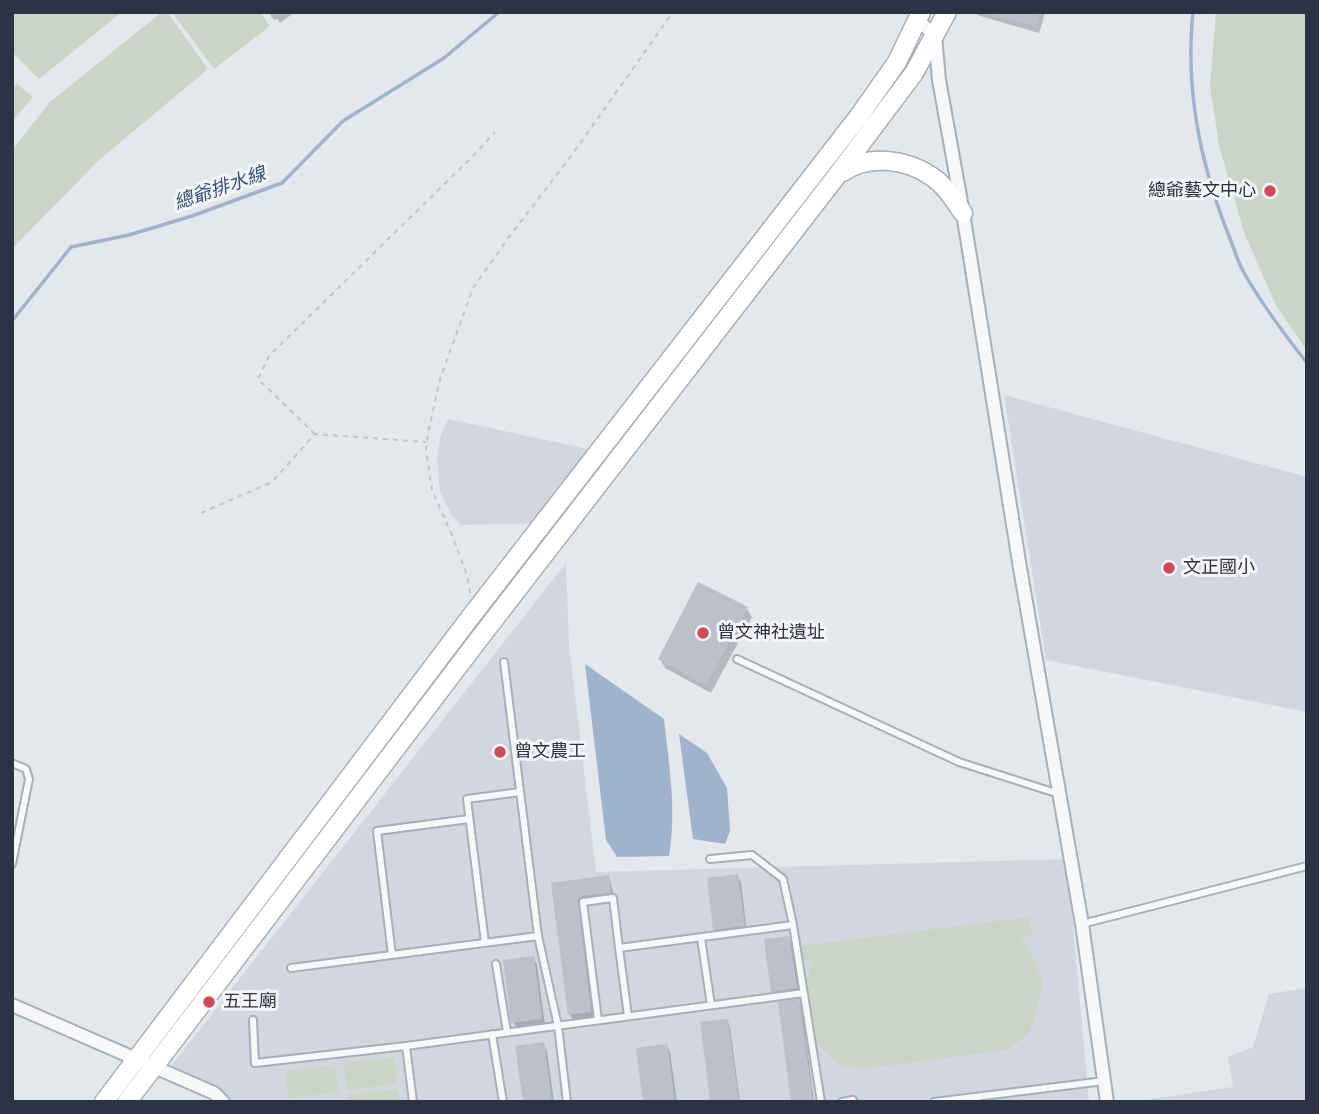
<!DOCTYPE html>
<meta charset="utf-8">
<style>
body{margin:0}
#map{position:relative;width:1319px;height:1114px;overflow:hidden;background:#e4e7ec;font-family:Manrope,sans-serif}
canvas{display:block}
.frame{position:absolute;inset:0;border:14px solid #2b3445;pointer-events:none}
</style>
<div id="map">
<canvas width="1319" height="1114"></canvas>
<div class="frame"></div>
</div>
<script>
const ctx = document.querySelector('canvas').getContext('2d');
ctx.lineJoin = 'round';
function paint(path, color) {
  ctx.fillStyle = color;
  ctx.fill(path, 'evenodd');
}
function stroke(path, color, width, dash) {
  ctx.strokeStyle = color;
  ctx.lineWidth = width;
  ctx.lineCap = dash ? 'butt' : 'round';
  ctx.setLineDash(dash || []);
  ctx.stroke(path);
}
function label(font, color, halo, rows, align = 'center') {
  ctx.font = font + ' Manrope,"Noto Sans TC",sans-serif';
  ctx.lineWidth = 6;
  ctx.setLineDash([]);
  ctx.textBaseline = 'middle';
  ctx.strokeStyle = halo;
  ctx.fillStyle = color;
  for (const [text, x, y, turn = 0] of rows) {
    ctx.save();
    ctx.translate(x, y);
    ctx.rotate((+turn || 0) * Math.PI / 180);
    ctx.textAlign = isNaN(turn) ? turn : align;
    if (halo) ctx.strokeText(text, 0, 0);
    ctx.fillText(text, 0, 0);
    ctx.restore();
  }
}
const built = new Path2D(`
 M1004 395 1307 477V712L1046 660Z
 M448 419 602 452 547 523 460 525 451 514 440 492 437 457 441 434Z
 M566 563 569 645 596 872 1067 859 1089 1102H221L212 1093 171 1066Z
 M1307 988V1102H1130L1233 1087 1228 1057 1253 1047 1269 994Z`);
const green = new Path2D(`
 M12 12H122L39 79 12 52Z
 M162 12H167L208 69 99 160 12 249V150L50 102Z
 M172 12H260L270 26 214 69Z
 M1216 12H1307V351L1276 305 1245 235 1219 146 1210 85Z
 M17 84 33 97 12 122V90Z
 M1029 917 1032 935H1020L1028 947 1043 981 1039 1002 1030 1031 1018 1042 1006 1050 861 1069 838 1064 819 1045 805 1013V986L813 960 795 962 793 947Z
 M394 1057 397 1084 347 1090 344 1063Z
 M335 1065 338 1092 288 1098 285 1071Z
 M398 1089 400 1102H348V1095Z`);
const water = new Path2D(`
 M585 664 664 719C669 765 677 810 669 856L617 857 606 840Z
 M679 734 707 753 727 788 730 831 725 844 693 839Z`);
const shadow = new Path2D(`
 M268 12H295L280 23 277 19 274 20Z
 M975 12H1045V13L1039 33 977 15Z
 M747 609 752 617 711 693 665 668 660 659Z
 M608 876 611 883 614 899 586 902 580 907 594 1018 574 1021 570 1015 553 884Z
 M737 876 741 882 747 932 719 936 715 929Z
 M788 938 792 944 800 994 776 998 772 991Z
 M533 958 537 964 545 1025 517 1029 513 1022Z
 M798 1001 802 1008 814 1102H792Z
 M727 1020 730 1027 740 1102H712Z
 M543 1044 547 1051 554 1102H525Z
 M667 1046 670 1052 677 1102H645Z`);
const stream = new Path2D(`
 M1193 12C1185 88 1201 166 1229 236 1234 248 1237 260 1243 271 1261 303 1284 334 1307 363
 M12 321 71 247 129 235 192 216 282 183 343 121 444 58 499 12`);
const building = new Path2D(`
 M994 12H1041L1036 27 993 15Z
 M698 582 748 607 706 685 658 659Z
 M738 874 745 926 713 930 707 878Z
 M609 875 611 893 582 896 578 900 591 1012 568 1015 551 883Z
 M789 936 797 988 771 992 764 939Z
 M534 956 542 1019 511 1023 503 960Z
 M799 999 802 1019 813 1102H791L778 1002Z
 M728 1019 739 1102H710L700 1022Z
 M544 1042 552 1102H523L515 1046Z
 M667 1044 675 1102H643L636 1048Z`);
const path = new Path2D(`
 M315 434 258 379 269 356 472 157 495 132
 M201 513 272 482 315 434 426 442
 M470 593 467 575 451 533 432 490 426 450 428 433 440 379 473 288 509 237 571 156 673 12`);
const lane = new Path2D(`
 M737 659 959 762 1059 794
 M504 662 538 936 558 1026 567 1102
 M12 763 26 769 29 779 12 864
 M710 859 752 855 783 879 793 925 821 1102
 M1082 924 1307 866
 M701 938 711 1005
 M485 943 467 799 520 792
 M619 948 628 1016
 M392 955 377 831 469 819
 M496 964 507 1032
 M291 968 538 936
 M253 1020 255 1063 406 1046 804 993
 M598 1020 583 902 613 898 619 948 793 925
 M492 1034 503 1102
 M406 1046 413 1102
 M842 1102 853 1100 854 1102
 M934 1102 1104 1081`);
const street = new Path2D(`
 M917 20 935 35 939 80 963 213 1020 568 1082 924 1107 1102
 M12 1005 214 1093 223 1102`);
const secondary = new Path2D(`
 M843 172C868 154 906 159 931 176 945 185 954 200 963 213
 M104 1102 469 619 859 116 897 62 921 12
 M127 1102 479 639 835 178 914 73 947 12`);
const markers = [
 [1270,191,7,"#d1495b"],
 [1169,568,7,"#d1495b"],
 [703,633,7,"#d1495b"],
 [500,752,7,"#d1495b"],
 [209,1002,7,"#d1495b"]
];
const poiNames = [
 ["總爺藝文中心",1256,191,"right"],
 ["文正國小",1183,568],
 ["曾文神社遺址",717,633],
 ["曾文農工",514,752],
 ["五王廟",223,1002]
];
const waterNames = [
 ["總爺排水線",220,189,-19]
];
paint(built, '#d2d6de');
paint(green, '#c9d6c5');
paint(water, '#9fb4cc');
paint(shadow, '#0003');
stroke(stream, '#9fb4cc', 3.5);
paint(building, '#bbc0ca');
stroke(lane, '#a9aeb7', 10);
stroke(street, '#a9aeb7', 16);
stroke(secondary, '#a9aeb7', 21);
stroke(path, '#c2c5cb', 2, [5, 5]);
stroke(lane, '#f7f8fa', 6);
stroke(street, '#f7f8fa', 12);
stroke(secondary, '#fff', 18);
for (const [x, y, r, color] of markers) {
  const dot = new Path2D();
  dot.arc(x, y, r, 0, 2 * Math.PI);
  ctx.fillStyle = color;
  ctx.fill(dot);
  stroke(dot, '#f4f6f9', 2.5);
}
label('18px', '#2b3445', '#f4f6f9', poiNames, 'left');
label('italic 19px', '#34527a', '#f4f6f9', waterNames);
</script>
